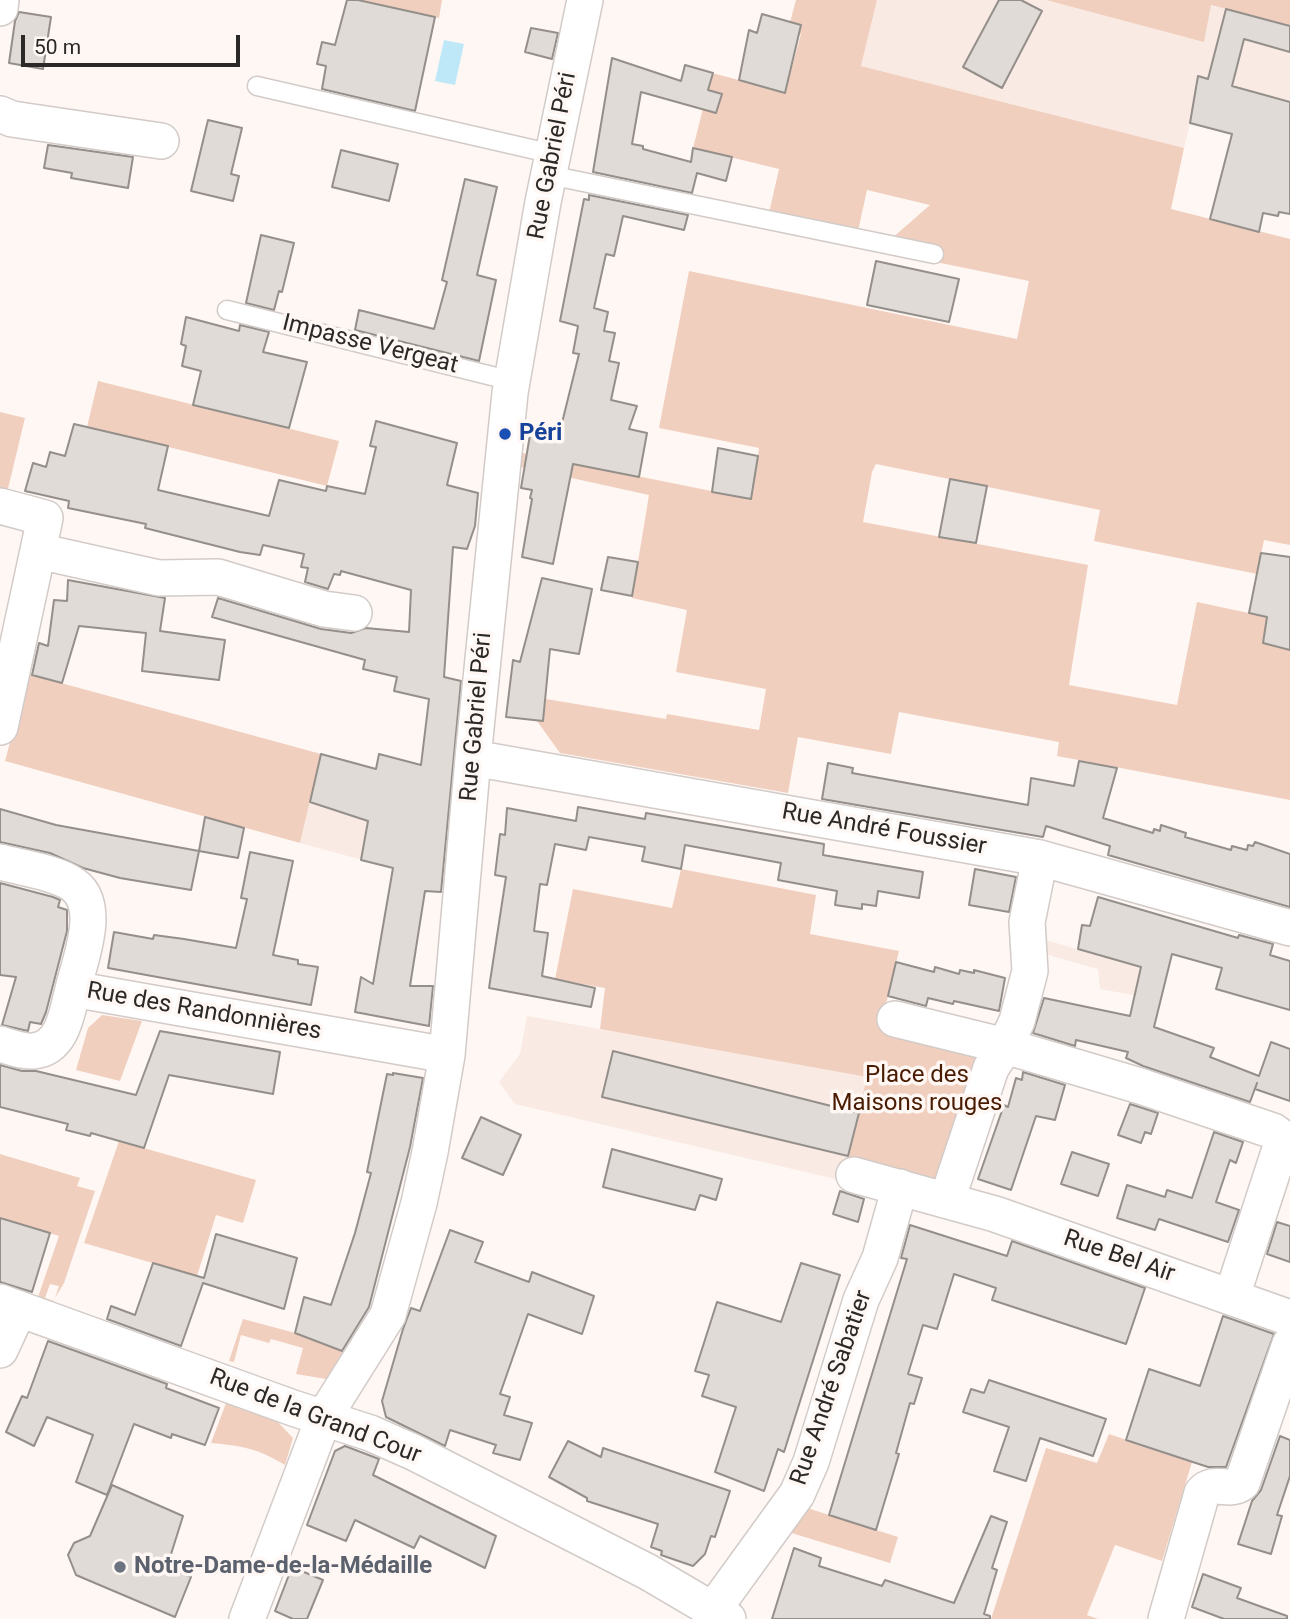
<!DOCTYPE html>
<meta charset="utf-8">
<style>
body{margin:0}
#map{position:relative;width:1290px;height:1619px;overflow:hidden;background:#fef7f4;font-family:Roboto,sans-serif}
canvas{display:block}
.scale{position:absolute;left:21px;top:35px;width:219px;height:32px;box-sizing:border-box;border:4px solid #2b2928;border-top:0;padding-left:9px;font-size:21px;line-height:24px;white-space:nowrap;color:#2b2928;-webkit-text-stroke:5px #fef7f4;paint-order:stroke}
</style>
<div id="map">
<canvas width="1290" height="1619"></canvas>
<div class="scale">50 m</div>
</div>
<script>
const ctx = document.querySelector('canvas').getContext('2d');
ctx.lineJoin = 'round';
function paint(path, color) {
  ctx.fillStyle = color;
  ctx.fill(path, 'evenodd');
}
function stroke(path, color, width, dash) {
  ctx.strokeStyle = color;
  ctx.lineWidth = width;
  ctx.lineCap = dash ? 'butt' : 'round';
  ctx.setLineDash(dash || []);
  ctx.stroke(path);
}
function label(font, color, halo, rows, align = 'center') {
  ctx.font = font + ' Roboto,sans-serif';
  ctx.lineWidth = 7;
  ctx.setLineDash([]);
  ctx.textBaseline = 'middle';
  ctx.strokeStyle = halo;
  ctx.fillStyle = color;
  for (const [text, x, y, turn = 0] of rows) {
    ctx.save();
    ctx.translate(x, y);
    ctx.rotate((+turn || 0) * Math.PI / 180);
    ctx.textAlign = isNaN(turn) ? turn : align;
    if (halo) ctx.strokeText(text, 0, 0);
    ctx.fillText(text, 0, 0);
    ctx.restore();
  }
}
const built = new Path2D(`
 M877 0H1046L1203 41 1210 5 1290 26V149L1190 123 1184 148 861 66Z
 M321 754 420 782 455 786 448 893 397 889 403 871 300 843Z
 M1035 937 1167 975 1160 1000 1100 989 1098 969 1045 954Z
 M527 1016 868 1077 844 1181 515 1104 499 1082 520 1054Z`);
const green = new Path2D(`
 M360 0H442L439 18Z
 M796 0H877L861 66 1184 148 1171 209 1290 239V545L1264 540 1257 574 1094 541 1100 510 876 464 872 472 863 522 1088 565 1069 685 1177 705 1197 602 1267 617 1290 650V800L1057 756 1059 742 899 712 891 754 798 737 788 793 560 753 537 721H543L546 699 666 719 667 714 759 730 766 689 676 672 687 610 632 598 649 495 517 466 518 452 751 499 759 448 659 428 689 271 1017 339 1029 281 803 235 769 213 779 169 693 148 712 73 785 92 801 34 788 30ZM867 190 930 205 891 239 858 231Z
 M1046 0H1290V26L1211 5 1204 42Z
 M98 381 339 441 327 486 87 427Z
 M0 412 25 418 6 497 0 496Z
 M28 674 321 754 300 843 5 761Z
 M681 869 816 895 810 934 899 951 880 1028 983 1052 940 1184 847 1162 867 1077 600 1029 605 988 555 979 573 889 672 908Z
 M102 1015 142 1021 120 1081 76 1070 88 1028Z
 M119 1141 256 1180 243 1223 216 1215 197 1276 84 1243Z
 M0 1154 80 1178 77 1186 95 1191 64 1283 55 1298 59 1286 50 1284 45 1298 54 1301 53 1305 37 1300 59 1236 0 1218Z
 M243 1319 310 1337 345 1352 326 1379 296 1374 303 1348 271 1339 269 1343 241 1335 234 1362 229 1361Z
 M226 1403 275 1419 293 1438 285 1465C257 1448 242 1446 211 1443Z
 M1109 1434 1192 1462 1162 1561 1115 1545 1087 1615 1098 1619H991L1046 1448 1097 1463Z
 M801 1506 898 1537 890 1563 785 1531Z
 M173 1524 180 1527 169 1559 190 1568 191 1577 156 1563Z`);
const water = new Path2D(`
 M444 40 464 44 455 85 435 81Z`);
const building = new Path2D(`
 M347 0H358L435 17 415 111 322 89 326 66 317 64 322 42 335 45Z
 M999 0H1021L1042 11 1002 88 963 67Z
 M1226 9 1290 26V52L1244 39 1232 86 1290 102V214L1279 212 1278 216 1263 213 1259 232 1210 219 1232 134 1190 123 1198 76 1208 79Z
 M19 12 51 17 43 69 9 63 15 21Z
 M762 14 801 25 785 93 739 80 749 30 757 33Z
 M531 28 558 33 552 59 525 52Z
 M612 58 681 81 685 65 713 73 708 90 722 94 716 113 641 92 632 144 643 146V149L691 162 693 148 732 157 726 181 697 173 692 193 593 172Z
 M208 120 242 128 231 174 239 176 233 201 191 191Z
 M48 145 133 157 128 188 71 178 72 173 44 168Z
 M341 150 398 164 389 201 332 187Z
 M465 179 497 187 477 275 496 280 479 361 355 330 359 310 434 329 447 282 442 280Z
 M589 195 688 215 684 230 623 216 614 256 606 254 594 308 608 312 604 331 615 333 609 361 619 363 611 400 637 406 629 429 647 433 639 477 573 464 553 564 522 557 532 499 530 498 532 490 521 488 531 429 559 435 579 354 573 353 578 326 560 321 584 199 589 200Z
 M261 235 294 243 282 292 279 291 274 310 246 303Z
 M876 261 959 279 949 322 867 305Z
 M186 317 239 331 240 325 269 332 263 352 307 362 289 428 193 405 201 371 182 366 186 346 181 344Z
 M376 421 457 443 447 485 478 493 475 526 467 549 453 547 444 677 461 681 441 892 425 891 410 986H433L429 1026 355 1012 361 977 373 984 393 868 361 860 368 821 310 802 321 754 376 769 379 754 421 765 429 699 394 691 397 677 363 669 365 660 212 617 218 598 321 629 351 633 366 628 409 632 411 590 341 571 340 575 334 574 328 589 305 582 308 568 301 567 304 554 263 545 260 555 240 552 145 528 146 524 68 508 69 501 25 491 33 463 46 467 50 452 65 456 74 424 168 446 158 490 269 516 279 480 326 491 327 486 365 494 376 447 370 446Z
 M718 448 758 456 751 499 712 492Z
 M950 479 987 486 976 543 939 537Z
 M1261 553 1290 557V650L1263 643 1267 617 1249 613Z
 M608 557 638 562 632 596 601 590Z
 M542 578 592 589 579 654 550 649 543 721 506 717 513 660 520 662Z
 M68 580 165 598 160 631 225 640 219 680 142 671 146 633 79 626 62 683 32 675 39 643 48 646 54 600 67 601Z
 M1079 761 1117 768 1103 818 1153 833 1154 829 1160 831 1161 825 1186 833 1185 837 1231 850 1232 846 1247 850 1248 845 1253 846 1255 842 1290 854V907L1108 855 1110 846 1046 826 1043 837 822 799 828 763 853 768 852 773 1028 805 1031 778 1074 786Z
 M578 807 645 819 646 813 824 844 823 855 923 872 919 898 878 891 876 906 862 904V909L835 905 837 891 778 880 781 863 685 845 681 869 642 861 645 847 589 837 586 850 555 844 547 885 540 884 534 931 548 933 542 976 595 988 591 1007 489 988 506 877 495 875 500 834 505 835 507 808 576 821Z
 M0 809 56 825 199 851 191 890 120 878 83 868 50 853 0 842Z
 M205 817 244 828 238 858 199 851Z
 M250 852 293 861 273 955 298 960V964L318 967 311 1005 108 968 114 932 153 939 154 935 184 939 236 948 247 899 241 898Z
 M975 869 1016 877 1009 912 969 905Z
 M0 883 53 897 60 900 58 907 67 910V931L46 1012 41 1024 30 1022 28 1031 2 1025 16 977 0 975Z
 M1098 897 1238 938 1239 935 1273 944 1270 955 1290 961V1010L1216 989 1222 968 1172 954 1154 1027 1214 1048 1210 1057 1259 1076 1271 1042 1290 1049V1101L1255 1089 1257 1083 1250 1102 1143 1066 1126 1058 1128 1052 1076 1040 1075 1046 1033 1033 1044 998 1130 1016 1141 967 1078 949 1082 925 1090 926Z
 M896 962 934 972 935 967 959 974 960 970 974 973V970L1005 978 999 1011 954 1001 953 1004 928 998 926 1006 888 996Z
 M160 1031 280 1052 273 1094 169 1075 144 1148 91 1133 90 1136 66 1130 68 1124 0 1107V1065L22 1071H36L136 1095Z
 M613 1051 859 1113 848 1156 602 1097Z
 M1023 1072 1065 1085 1055 1120 1036 1116 1011 1190 978 1179 1004 1105 1008 1107 1016 1078 1022 1080Z
 M393 1073 423 1078 410 1147 369 1307 342 1351 295 1333 304 1297 331 1305 355 1233 371 1173 367 1172 387 1074 393 1075Z
 M1130 1104 1158 1113 1151 1134 1145 1132 1141 1143 1118 1135Z
 M481 1117 521 1135 503 1175 462 1158Z
 M1214 1132 1243 1142 1236 1163 1230 1160 1216 1202 1239 1210 1228 1242 1159 1219 1155 1230 1117 1218 1127 1185 1165 1197 1167 1190 1192 1198Z
 M612 1149 722 1179 716 1200 700 1195 695 1210 603 1187Z
 M1072 1152 1109 1164 1098 1196 1061 1184Z
 M840 1191 864 1199 858 1222 833 1214Z
 M0 1218 50 1233 32 1292 0 1282Z
 M1277 1222 1290 1226V1262L1267 1254Z
 M910 1225 1007 1256 1012 1241 1145 1288 1126 1344 992 1300 996 1288 954 1274 937 1329 923 1325 908 1374 922 1378 914 1404 910 1403 896 1453 899 1454 876 1530 829 1515 907 1259 901 1258Z
 M450 1230 483 1242 475 1262 529 1282 532 1272 594 1296 582 1334 528 1314 500 1394 510 1397 504 1415 532 1423 520 1460 493 1453 496 1445 450 1430 445 1446 386 1417 382 1401 403 1329 411 1308 420 1311Z
 M216 1234 297 1258 284 1309 203 1283 181 1346 107 1319 111 1306 135 1315 153 1263 204 1278Z
 M801 1263 840 1275 784 1452 778 1449 764 1491 715 1472 736 1407 702 1396 709 1375 695 1371 717 1302 781 1322Z
 M1223 1316 1274 1334 1226 1467H1208L1126 1440 1149 1369 1200 1386Z
 M48 1341 167 1384 166 1388 219 1408 205 1445 172 1434 171 1438 134 1424 107 1495 76 1482 93 1435 47 1417 34 1446 6 1432 22 1396 27 1398Z
 M989 1380 1106 1419 1093 1456 1040 1438 1026 1481 994 1471 1009 1427 963 1412 971 1389 984 1393Z
 M1280 1436 1290 1440V1476L1277 1515 1282 1516 1271 1554 1238 1544 1252 1501 1261 1490Z
 M568 1441 601 1457 603 1448 730 1491 715 1537 711 1536 705 1554 693 1566 661 1555 662 1551 651 1547 658 1524 587 1501V1498L549 1477Z
 M345 1446 379 1459 373 1475 496 1536 485 1568 420 1536 414 1548 355 1520 346 1541 307 1525 335 1451Z
 M112 1485 183 1516 167 1567 191 1577 175 1617 76 1575 68 1555 74 1543 90 1536Z
 M991 1516 1007 1522 992 1568 997 1570 984 1614 990 1616V1619H772L794 1548 821 1558 819 1566 882 1586 885 1580 954 1603Z
 M292 1567 323 1580 307 1619H293L275 1611Z
 M1203 1574 1241 1588 1237 1598 1287 1616V1619H1224L1192 1607Z`);
const service = new Path2D(`
 M257 86 553 154
 M549 175 934 254
 M227 310 512 381`);
const minor = new Path2D(`
 M0 8 1 0
 M0 114 12 119 161 141
 M0 506 45 518 0 727
 M38 551 159 578 218 577 324 609 354 613
 M473 758 1040 858 1290 928
 M1040 858 1027 922 1030 971 1017 1021 1005 1046 1140 1086 1273 1131 1280 1136 1281 1146 1232 1296
 M0 862C22 868 49 871 69 882 105 901 80 959 73 989
 M895 1019 1005 1046 991 1068 947 1200
 M0 1044C10 1047 23 1052 33 1051 63 1049 67 1012 73 989L447 1055
 M854 1175 995 1214 1290 1318
 M0 1302 293 1408 370 1433 413 1452 648 1572 728 1619
 M0 1350 19 1309
 M713 1610 797 1494 811 1462 861 1300 880 1258 900 1187
 M247 1619 324 1417 388 1315 419 1203 430 1152 447 1055 473 758 510 393 543 202 585 0
 M1166 1619 1202 1493C1214 1479 1229 1493 1242 1483L1290 1344`);
const markers = [
 [505,434,7,"#1a4fb4"],
 [120,1567,7,"#6b7280"]
];
const streetNames = [
 ["Rue Gabriel Péri",553,156,-79],
 ["Impasse Vergeat",370,345,14],
 ["Rue Gabriel Péri",477,717,-85],
 ["Rue André Foussier",884,830,10],
 ["Rue des Randonnières",204,1012,10],
 ["Rue Bel Air",1119,1257,19],
 ["Rue André Sabatier",832,1388,-71],
 ["Rue de la Grand Cour",315,1417,21]
];
const transitNames = [
 ["Péri",519,434]
];
const parkNames = [
 ["Place des",917,1076],
 ["Maisons rouges",917,1104]
];
const worshipNames = [
 ["Notre-Dame-de-la-Médaille",134,1567]
];
paint(built, '#f9eae3');
paint(green, '#f1cfbe');
paint(water, '#bee8f8');
paint(building, '#e0dbd6');
stroke(building, '#948f8a', 2);
stroke(service, '#d2cbc8', 21);
stroke(minor, '#d2cbc8', 38);
stroke(service, '#fff', 18);
stroke(minor, '#fff', 35);
for (const [x, y, r, color] of markers) {
  const dot = new Path2D();
  dot.arc(x, y, r, 0, 2 * Math.PI);
  ctx.fillStyle = color;
  ctx.fill(dot);
  stroke(dot, '#fef7f4', 2.5);
}
label('24px', '#2b2928', '#fef7f4', streetNames);
label('bold 24px', '#164399', '#fef7f4', transitNames, 'left');
label('24px', '#491c02', '#fef7f4', parkNames);
label('bold 24px', '#5b616d', '#fef7f4', worshipNames, 'left');
</script>
